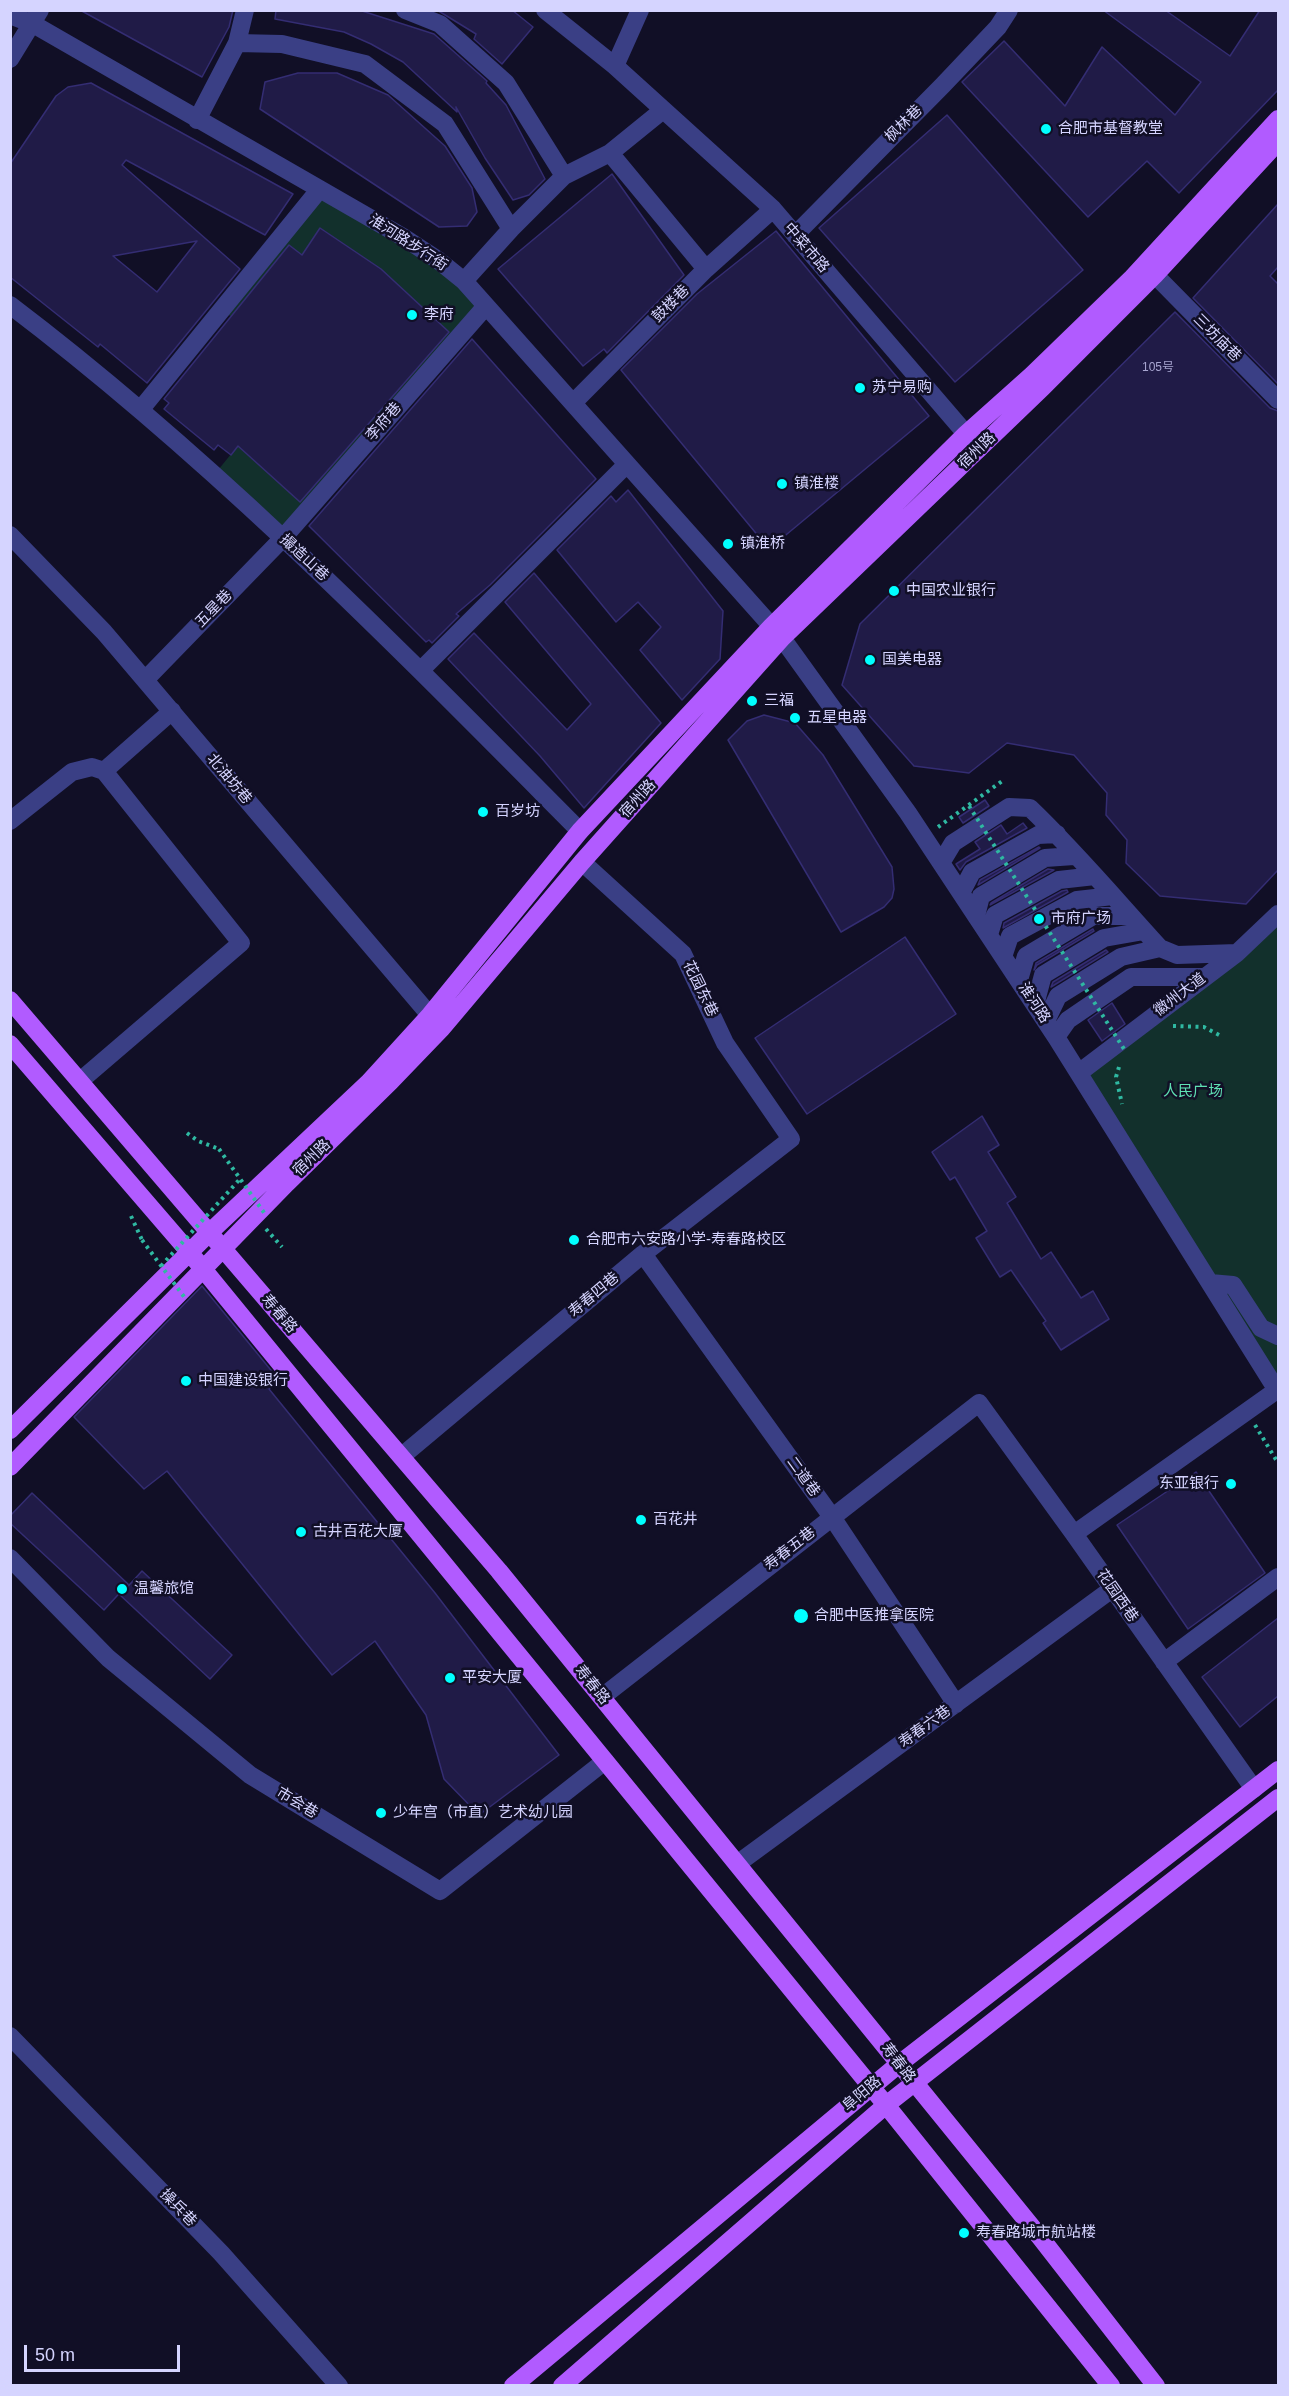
<!DOCTYPE html>
<meta charset="utf-8">
<style>
body{margin:0}
#map{position:relative;width:1289px;height:2396px;overflow:hidden;background:#110f26;font-family:Arial,sans-serif}
canvas{display:block}
.frame{position:absolute;inset:0;border:12px solid #d5d4ff;pointer-events:none}
.scale{position:absolute;left:24px;top:2345px;width:156px;height:27px;box-sizing:border-box;border:3px solid #d5d4ff;border-top:0;padding-left:8px;font-size:18px;line-height:21px;white-space:nowrap;color:#d5d4ff;-webkit-text-stroke:4px #110f26;paint-order:stroke}
</style>
<div id="map">
<canvas width="1289" height="2396"></canvas>
<div class="frame"></div>
<div class="scale">50 m</div>
</div>
<script>
const ctx = document.querySelector('canvas').getContext('2d');
ctx.lineJoin = 'round';
function paint(path, color) {
  ctx.fillStyle = color;
  ctx.fill(path, 'evenodd');
}
function stroke(path, color, width, dash) {
  ctx.strokeStyle = color;
  ctx.lineWidth = width;
  ctx.lineCap = dash ? 'butt' : 'round';
  ctx.setLineDash(dash || []);
  ctx.stroke(path);
}
function label(font, color, halo, rows, align = 'center') {
  ctx.font = font + ' Arial,"Noto Sans SC",sans-serif';
  ctx.lineWidth = 5;
  ctx.setLineDash([]);
  ctx.textBaseline = 'middle';
  ctx.strokeStyle = halo;
  ctx.fillStyle = color;
  for (const [text, x, y, turn = 0] of rows) {
    ctx.save();
    ctx.translate(x, y);
    ctx.rotate((+turn || 0) * Math.PI / 180);
    ctx.textAlign = isNaN(turn) ? turn : align;
    if (halo) ctx.strokeText(text, 0, 0);
    ctx.fillText(text, 0, 0);
    ctx.restore();
  }
}
const green = new Path2D(`
 M319 190 403 237 486 306 283 538 214 475 297 373 222 309Z
 M1278 914V1392L1080 1072Z`);
const building = new Path2D(`
 M80 10H233L229 27 202 77Z
 M276 10H359L434 34 487 81 486 83 506 105 545 179 529 195 513 200 485 158 456 107 457 112 403 62 371 44 344 32 275 19Z
 M437 10H512L533 27 502 64 474 39 476 34Z
 M1103 10H1165L1230 56 1260 10H1278V90L1179 193 1147 161 1088 217 962 82 1004 41 1065 106 1102 47 1175 115 1201 82Z
 M298 73H337L388 95 445 146 472 188 477 212 467 226 439 227 260 109 265 82Z
 M91 83 293 194 265 235 126 160 122 165 240 269 147 383 100 344 98 347 10 277V164L56 96 68 87ZM197 241 157 292 113 256Z
 M947 115 1083 270 955 382 819 228Z
 M612 174 684 275 607 353 604 349 583 366 498 269Z
 M1278 204V267L1270 276 1278 284V384L1193 298Z
 M320 228 381 269 449 332 300 502 238 446 231 455 218 445 214 450 164 409 169 403 164 399 289 245 302 255Z
 M776 231 929 416 769 549 621 370 697 294Z
 M1175 312 1270 408 1278 411V870L1246 904 1160 896 1126 863 1127 840 1106 815 1107 793 1074 755 1007 743 969 773 914 766 842 685 860 624Z
 M472 339 596 479 490 585 456 614 459 616 432 643 429 640 426 642 309 526Z
 M628 490 723 611 720 659 682 700 640 650 661 627 638 602 616 622 557 550 611 496 616 502Z
 M534 573 661 723 584 808 540 756 448 659 474 633 567 730 591 704 505 602Z
 M764 715 795 723 823 755 892 867 894 889 892 898 884 907 841 932 728 740 747 721Z
 M985 800 989 806 963 823 959 817Z
 M1023 823 1027 828 966 862 960 870 956 864 980 849 975 842 1001 825 1007 834Z
 M1039 847 1040 848 978 885 980 880Z
 M1048 869 1054 870 990 905 991 903Z
 M1067 890 1068 892 1003 928 1004 923 1062 891Z
 M1093 929 1094 931 1037 965 1034 970 1036 963Z
 M905 937 956 1014 807 1114 755 1038Z
 M1106 950 1108 952 1051 987 1053 982Z
 M1112 1003 1125 1024 1102 1041 1088 1020Z
 M982 1116 999 1145 988 1152 1016 1197 1007 1203 1041 1259 1051 1252 1081 1298 1093 1291 1109 1319 1061 1350 1043 1323 1046 1321 1011 1270 1000 1277 976 1238 987 1231 955 1177 950 1180 932 1152Z
 M202 1286 279 1380 269 1389 435 1593 559 1755 479 1815 444 1779 426 1715 375 1641 332 1675 167 1471 144 1489 74 1417Z
 M1196 1472 1265 1573 1188 1629 1117 1525Z
 M32 1493 128 1584 104 1610 10 1523V1516Z
 M142 1571 232 1655 210 1679 120 1595Z
 M1278 1618V1696L1240 1727 1202 1677Z`);
const path = new Path2D(`
 M938 827 1005 779
 M1173 1026 1204 1027 1221 1036
 M1119 1067 1116 1077 1122 1104
 M187 1133 198 1141 219 1149
 M131 1216 142 1240
 M266 1229 282 1247
 M1255 1425 1278 1463`);
const minor = new Path2D(`
 M405 10 440 24 506 83 564 176
 M545 10 615 66 773 209 979 449
 M10 15 33 24 403 237 438 260 464 281 782 638 908 813 1056 1037 1278 1392
 M237 43 245 10
 M10 59 40 10
 M615 66 640 10
 M197 120 237 43 282 44 365 64 445 124 511 229
 M610 153 706 269
 M795 235 943 85 998 27 1009 10
 M1155 275 1278 400
 M464 281 511 229 564 176 610 153 663 110
 M10 305C217 462 398 648 580 831
 M573 403 706 269 773 209
 M141 409 319 190
 M10 535 104 632 439 1026
 M421 670 626 465
 M145 680 283 538 486 306
 M104 771 172 711
 M10 821 72 772 92 767 104 771 241 943 80 1081
 M941 863 953 843 1009 807 1030 808C1076 852 1117 901 1160 948L1177 955 1237 953
 M961 893 972 872 1038 835 1057 834
 M976 916 981 896 1045 858 1074 856
 M989 935 995 915 1059 880 1095 876
 M1003 957 1010 936 1077 900 1113 896
 M1019 980 1026 956 1093 916H1131
 M1035 1005 1043 975 1104 938 1144 931
 M1046 1021 1058 996 1121 957 1160 948
 M1056 1037 1068 1020 1131 977H1202
 M1080 1072 1237 953 1278 914
 M643 1254 832 1517 956 1704
 M1210 1283 1233 1285 1261 1328 1278 1336
 M402 1456 643 1254 791 1139 725 1043 683 954 582 862
 M1074 1534 1277 1390
 M10 1558 108 1658 250 1775 440 1891 605 1761
 M1164 1662 1278 1577
 M602 1697 979 1403 1074 1534 1254 1789
 M737 1864 1112 1589
 M10 2036 221 2253 339 2386`);
const major = new Path2D(`
 M10 1000 499 1571 1040 2237 1156 2386
 M10 1044 190 1253 886 2105 1111 2386
 M10 1430 209 1233 369 1082 430 1015 580 831 771 627 966 434 1032 375 1131 279 1278 119
 M10 1467 287 1183 391 1081 442 1028 582 862 782 638 1042 388 1155 275 1278 142
 M513 2386 899 2064 1278 1770
 M562 2386 886 2105 1278 1798`);
const pathBridge = new Path2D(`
 M969 806 1124 1049
 M219 1149 265 1214
 M142 1240 185 1298
 M161 1266 240 1179`);
const markers = [
 [1046,129,6,"#0ff"],
 [412,315,6,"#0ff"],
 [860,388,6,"#0ff"],
 [782,484,6,"#0ff"],
 [728,544,6,"#0ff"],
 [894,591,6,"#0ff"],
 [870,660,6,"#0ff"],
 [752,701,6,"#0ff"],
 [795,718,6,"#0ff"],
 [483,812,6,"#0ff"],
 [1039,919,6,"#0ff"],
 [574,1240,6,"#0ff"],
 [186,1381,6,"#0ff"],
 [1231,1484,6,"#0ff"],
 [641,1520,6,"#0ff"],
 [301,1532,6,"#0ff"],
 [122,1589,6,"#0ff"],
 [801,1616,8,"#0ff"],
 [450,1678,6,"#0ff"],
 [381,1813,6,"#0ff"],
 [964,2233,6,"#0ff"]
];
const numberNames = [
 ["105号",1158,368]
];
const streetNames = [
 ["枫林巷",904,124,-45],
 ["淮河路步行街",408,243,33],
 ["中菜市路",806,248,49],
 ["鼓楼巷",671,304,-45],
 ["三坊庙巷",1217,338,45],
 ["李府巷",384,422,-49],
 ["宿州路",977,451,-44],
 ["撮造山巷",304,558,43],
 ["五星巷",214,609,-46],
 ["北油坊巷",229,779,50],
 ["宿州路",638,799,-48],
 ["花园东巷",700,989,64],
 ["徽州大道",1180,995,-37],
 ["淮河路",1034,1003,57],
 ["宿州路",312,1158,-44],
 ["寿春四巷",594,1295,-40],
 ["寿春路",279,1314,49],
 ["二道巷",803,1477,54],
 ["寿春五巷",790,1549,-38],
 ["花园西巷",1117,1596,55],
 ["寿春路",592,1685,51],
 ["寿春六巷",925,1727,-36],
 ["市会巷",297,1803,31],
 ["寿春路",898,2063,52],
 ["阜阳路",862,2094,-40],
 ["操兵巷",178,2208,46]
];
const poiNames = [
 ["合肥市基督教堂",1058,129],
 ["李府",424,315],
 ["苏宁易购",872,388],
 ["镇淮楼",794,484],
 ["镇淮桥",740,544],
 ["中国农业银行",906,591],
 ["国美电器",882,660],
 ["三福",764,701],
 ["五星电器",807,718],
 ["百岁坊",495,812],
 ["市府广场",1051,919],
 ["合肥市六安路小学-寿春路校区",586,1240],
 ["中国建设银行",198,1381],
 ["东亚银行",1219,1484,"right"],
 ["百花井",653,1520],
 ["古井百花大厦",313,1532],
 ["温馨旅馆",134,1589],
 ["合肥中医推拿医院",814,1616],
 ["平安大厦",462,1678],
 ["少年宫（市直）艺术幼儿园",393,1813],
 ["寿春路城市航站楼",976,2233]
];
const parkNames = [
 ["人民广场",1193,1092]
];
paint(green, '#12302c');
paint(building, '#201b47');
stroke(building, '#342d73', 1.5);
stroke(path, '#2fb9a2', 4, [3, 4.5]);
stroke(minor, '#3a3f85', 18);
stroke(major, '#b15bff', 18);
stroke(pathBridge, '#2fb9a2', 4, [3, 4.5]);
for (const [x, y, r, color] of markers) {
  const dot = new Path2D();
  dot.arc(x, y, r, 0, 2 * Math.PI);
  ctx.fillStyle = color;
  ctx.fill(dot);
  stroke(dot, '#110f26', 2);
}
label('12px', '#a8a6d1', null, numberNames);
label('15px', '#d5d4ff', '#110f26', streetNames);
label('15px', '#d5d4ff', '#110f26', poiNames, 'left');
label('15px', '#5fe0b3', '#110f26', parkNames);
</script>
